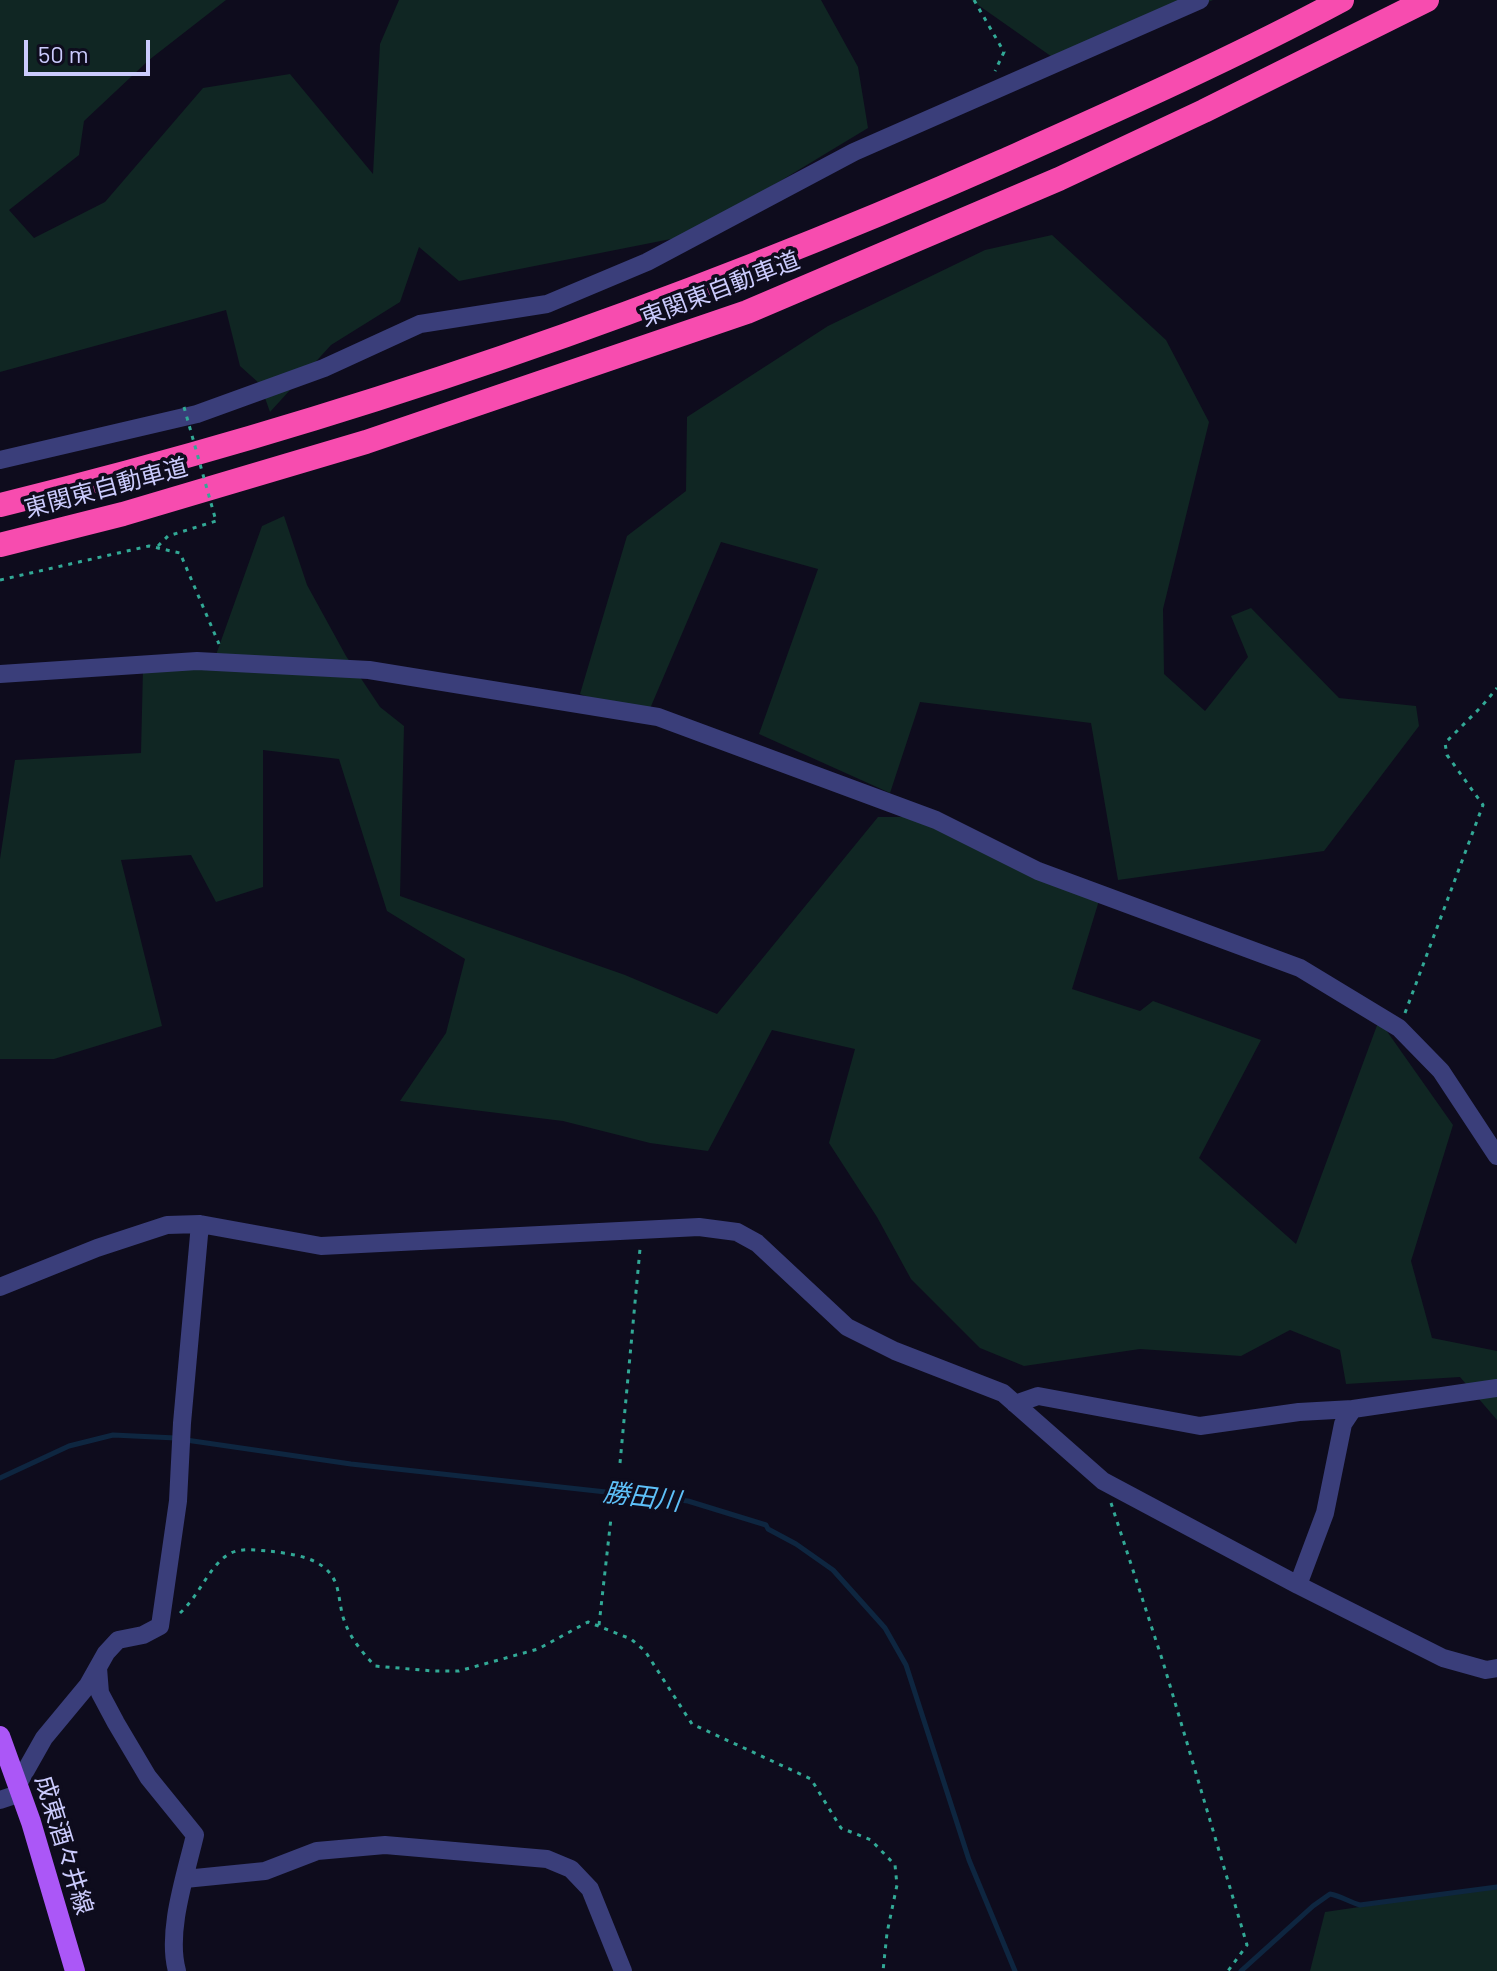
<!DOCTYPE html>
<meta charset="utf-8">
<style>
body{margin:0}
#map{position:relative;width:1497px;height:1971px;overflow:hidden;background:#0e0c1d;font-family:Barlow,sans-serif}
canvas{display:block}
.scale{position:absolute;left:24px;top:40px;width:126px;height:36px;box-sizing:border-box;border:4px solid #cbcbfd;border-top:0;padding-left:10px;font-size:24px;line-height:28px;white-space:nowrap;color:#cbcbfd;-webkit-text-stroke:6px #0e0c1d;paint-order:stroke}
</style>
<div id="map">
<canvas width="1497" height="1971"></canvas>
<div class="scale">50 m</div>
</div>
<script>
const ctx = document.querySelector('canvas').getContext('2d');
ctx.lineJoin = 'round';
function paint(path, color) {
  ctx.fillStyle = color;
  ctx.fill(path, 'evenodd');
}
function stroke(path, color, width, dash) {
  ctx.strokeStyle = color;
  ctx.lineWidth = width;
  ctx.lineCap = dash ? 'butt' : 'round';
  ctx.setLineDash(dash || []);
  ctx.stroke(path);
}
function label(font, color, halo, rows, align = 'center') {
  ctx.font = font + ' Barlow,"Noto Sans JP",sans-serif';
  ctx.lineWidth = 7;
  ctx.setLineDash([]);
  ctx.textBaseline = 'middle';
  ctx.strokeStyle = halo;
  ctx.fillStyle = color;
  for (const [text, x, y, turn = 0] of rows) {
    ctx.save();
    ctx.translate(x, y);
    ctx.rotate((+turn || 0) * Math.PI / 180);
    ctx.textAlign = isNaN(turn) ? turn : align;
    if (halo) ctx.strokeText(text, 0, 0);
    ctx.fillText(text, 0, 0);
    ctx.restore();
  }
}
const green = new Path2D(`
 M0 0H226L149 60 84 121 79 155 9 210 34 238 105 202 203 88 290 74 373 174 380 44 399 0H821L858 67 868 128 691 235 459 281 419 247 400 302 331 345 270 412 260 384 240 366 226 310 0 372Z
 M971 0H1213L1145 29 1055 59Z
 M1052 235 1166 340 1209 422 1163 609 1164 674 1205 711 1248 657 1231 616 1251 608 1339 698 1416 706 1419 726 1324 851 1118 880 1091 723 920 702 890 793 759 734 818 569 721 542 646 718 580 694 627 536 686 491 687 417 828 326 985 250Z
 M284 516 307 585 346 656 380 707 404 726 400 896 625 975 717 1014 878 817H921L1101 894 1072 989 1140 1011 1153 1001 1261 1040 1199 1158 1296 1244 1379 1020 1453 1125 1411 1261 1432 1338 1497 1351V1420L1460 1377 1346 1384 1340 1350 1290 1330 1241 1356 1140 1349 1024 1366 980 1348 911 1279 877 1217 829 1143 855 1049 772 1030 708 1151 650 1143 563 1121 400 1101 446 1033 465 959 387 911 339 759 263 750V887L216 902 191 855 121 860 162 1026 54 1059H0V859L15 760 141 753 143 668 212 666 262 526Z
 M1497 1887V1971H1310L1325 1912Z`);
const stream = new Path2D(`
 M186 1440 351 1464 688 1501 766 1525 768 1529 796 1544 833 1570 885 1628 906 1665 969 1860 1015 1971
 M0 1478 69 1446 113 1435 176 1438
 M1241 1971 1313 1906 1330 1894C1341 1896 1349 1902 1360 1905L1497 1887`);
const path = new Path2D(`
 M974 0 1004 52 995 71
 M158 546 168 536 216 521
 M0 580 149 546 180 553 219 644
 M1405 1013 1483 805 1447 755 1445 743 1482 706 1497 688
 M620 1463 640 1249
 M1111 1503 1163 1662 1247 1945 1228 1971
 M180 1613C199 1596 207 1570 226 1556 238 1547 254 1550 268 1551 293 1554 326 1557 336 1584 340 1596 340 1609 344 1620 350 1638 362 1652 375 1666L433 1671H459L538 1649 588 1622 631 1639 645 1651 692 1724 811 1779 841 1828 871 1840 895 1865 897 1885 887 1933 883 1971
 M599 1625 611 1518`);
const minor = new Path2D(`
 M0 460 197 414 324 368 420 324 547 304 647 262 854 152 1200 0
 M0 674 197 661 369 670 658 717 936 820 1038 871 1300 968 1399 1028 1441 1071 1497 1156
 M0 1287 97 1248 167 1225 200 1224 321 1246 699 1227 737 1232 757 1243 847 1327 895 1351 1003 1393 1103 1481 1298 1585 1443 1658 1486 1670 1497 1668
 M1015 1404 1038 1396 1200 1426 1299 1412 1353 1409
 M1298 1585 1325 1513 1343 1424 1353 1409 1497 1388
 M98 1668 100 1693 116 1723 148 1777 195 1835C186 1874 166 1931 177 1971
 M18 1784 44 1738 88 1685 106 1653 118 1640 143 1635 160 1626 178 1501 182 1423 200 1224
 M0 1800 21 1793
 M185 1879 265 1871 317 1851 385 1845 547 1859 571 1869 590 1889 623 1971`);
const major = new Path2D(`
 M0 1736 31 1822 75 1971`);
const highway = new Path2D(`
 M0 505C344 421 679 304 1003 161 1117 110 1232 59 1342 0
 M0 545 123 514 366 442 747 312 1059 179 1204 111 1427 0`);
const pathBridge = new Path2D(`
 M184 407 216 521`);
const streetNames = [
 ["東関東自動車道",720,289,-21],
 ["東関東自動車道",106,488,-15],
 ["成東酒々井線",64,1845,73]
];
const waterNames = [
 ["勝田川",642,1497,7]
];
paint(green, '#102623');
stroke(stream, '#0e2640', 5);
stroke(path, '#32a996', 3, [4, 6]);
stroke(minor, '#3a3e7a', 18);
stroke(major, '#ab57f7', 20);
stroke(highway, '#f74caf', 24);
stroke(pathBridge, '#32a996', 3, [4, 6]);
label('24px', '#cbcbfd', '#0e0c1d', streetNames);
label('italic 26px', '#5ec0f8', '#0e0c1d', waterNames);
</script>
